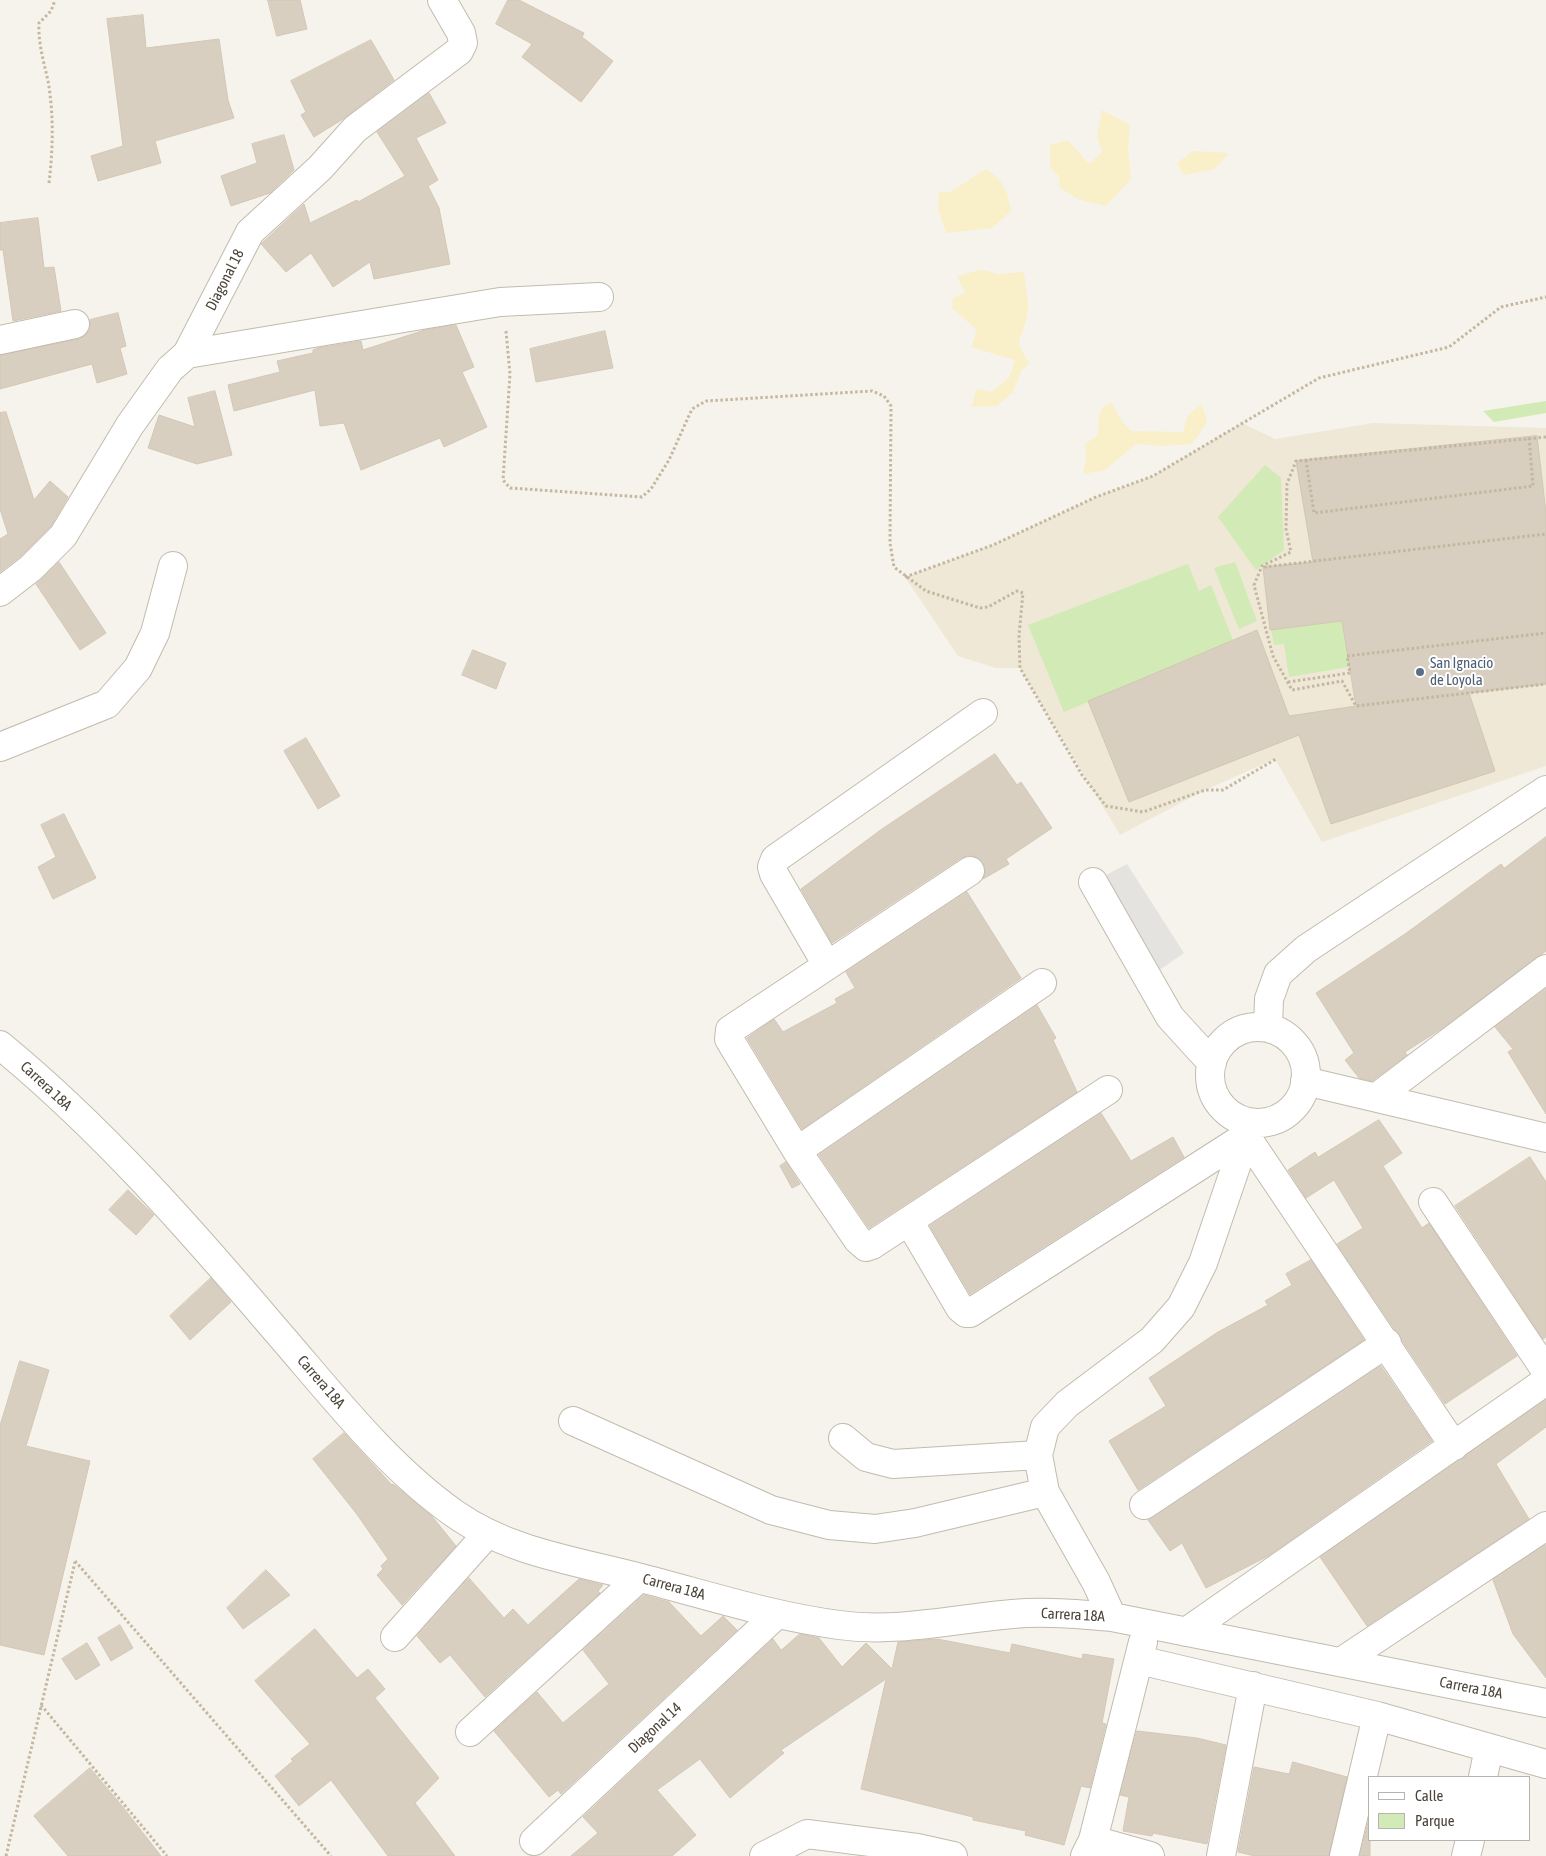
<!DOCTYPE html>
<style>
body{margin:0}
#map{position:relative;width:1546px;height:1856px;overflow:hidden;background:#f6f3ec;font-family:"Asap Condensed",sans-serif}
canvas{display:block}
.legend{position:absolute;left:1368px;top:1776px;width:162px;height:65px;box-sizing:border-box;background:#fff;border:1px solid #b7b4b0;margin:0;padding:6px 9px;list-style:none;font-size:15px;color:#4b4439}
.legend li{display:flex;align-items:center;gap:10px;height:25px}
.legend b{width:25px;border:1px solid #b7b4b0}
</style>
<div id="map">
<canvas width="1546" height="1856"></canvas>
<ul class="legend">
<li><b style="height:6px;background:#fff"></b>Calle</li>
<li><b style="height:14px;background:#d2eab5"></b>Parque</li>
</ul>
</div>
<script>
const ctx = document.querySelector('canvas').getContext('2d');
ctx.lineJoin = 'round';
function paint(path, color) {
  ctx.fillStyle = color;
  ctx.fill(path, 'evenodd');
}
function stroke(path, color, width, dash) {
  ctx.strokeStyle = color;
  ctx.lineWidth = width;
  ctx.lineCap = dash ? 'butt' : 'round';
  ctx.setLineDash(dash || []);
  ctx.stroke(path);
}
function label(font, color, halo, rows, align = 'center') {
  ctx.font = font + ' "Asap Condensed",sans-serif';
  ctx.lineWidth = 4;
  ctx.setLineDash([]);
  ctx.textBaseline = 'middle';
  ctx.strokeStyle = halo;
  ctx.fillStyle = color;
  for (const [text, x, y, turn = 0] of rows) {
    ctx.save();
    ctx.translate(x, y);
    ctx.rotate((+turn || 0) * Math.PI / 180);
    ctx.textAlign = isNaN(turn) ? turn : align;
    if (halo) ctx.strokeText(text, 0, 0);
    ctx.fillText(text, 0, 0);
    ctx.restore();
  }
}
const education = new Path2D(`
 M1242 423 1275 439 1373 423 1546 428V766L1322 842 1275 759 1205 790 1120 835 1020 668H996L958 656 905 577 993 545 1096 497 1153 476Z`);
const green = new Path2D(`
 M1546 401V413L1494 422 1483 411Z
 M1265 465 1281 478 1284 550 1256 570 1218 517Z
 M1235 562 1257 621 1239 629 1214 568Z
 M1188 564 1199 591 1211 585 1233 640 1064 712 1028 625Z
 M1546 596V633L1348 656 1349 667 1289 677 1284 644 1274 645 1269 620 1293 627Z`);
const sand = new Path2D(`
 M1102 110 1130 125 1128 148 1131 179 1106 206 1080 200 1060 188 1059 176 1050 167V145L1068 140 1089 164 1102 152 1097 135Z
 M1193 151 1229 153 1215 169 1184 175 1177 163Z
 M986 169C1003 180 1008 191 1011 211L992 228 946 233 938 208 939 192H950Z
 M981 270 1000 274 1024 272C1025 285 1030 303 1027 316 1022 342 1011 338 1030 363L1021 371 1013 392 997 406 972 407 976 389 991 392 1009 378 1015 360 971 347 977 330 952 308 953 298 965 293 957 276Z
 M1112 402 1120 419 1131 431 1183 432 1188 415 1202 404 1207 422 1192 444 1161 446 1136 444 1105 470 1083 474 1086 459 1085 444 1098 435 1099 416 1103 407Z`);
const parking = new Path2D(`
 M1127 864 1184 953 1148 978 1093 882Z`);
const building = new Path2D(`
 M268 0H300L307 29 277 36Z
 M508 0H519L584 33 582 37 613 61 581 102 522 57 532 44 496 24Z
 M143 15 146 48 219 39 228 100 234 118 155 141 161 163 98 181 91 156 123 146 107 19Z
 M371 40 394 80 343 119 314 137 301 115 306 112 291 81Z
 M429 93 446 123 416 138 438 180 428 186 439 208 450 264 374 279 370 262 333 287 311 253 286 272 261 244 304 204 310 223 357 200 358 202 405 176 377 132Z
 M284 135 294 170 270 193 231 206 221 176 257 163 252 144Z
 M38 218 44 268 54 267 61 311 13 321 3 250H0V223Z
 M118 313 126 346 120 348 127 374 97 383 92 364 0 389V355L79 339 86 335 90 329V320Z
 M456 325 474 367 462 372 487 427 444 447 440 438 361 470 344 423 320 426 315 390 234 411 228 385 280 372 277 361 313 353V350L318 348 361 341 363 350 425 330Z
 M605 331 613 368 536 382 530 349Z
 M215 391 232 455 197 464 148 448 159 415 195 427 188 398Z
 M6 412 34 500 50 481 68 497 51 526 21 556 0 572V539L8 534 0 509V413Z
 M1537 436 1546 513V684L1469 693 1495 771 1331 824 1299 735 1129 802 1088 701 1139 680 1257 630 1289 716 1356 706 1342 621 1270 630 1263 567 1313 562 1296 461Z
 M59 562 106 633 80 650 36 584Z
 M473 650 506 663 496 689 462 675Z
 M306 738 340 796 318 809 284 751Z
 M995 754 1017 785 1021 782 1052 828 1006 859 1009 864 983 879 986 871 983 862 976 857 970 855 961 858 832 943 801 889 882 829Z
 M64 814 96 878 53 899 38 867 56 857 41 825Z
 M1546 837V951L1441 1029 1405 1052 1407 1055 1372 1081 1359 1078 1345 1060 1354 1053 1316 993 1405 934 1501 864 1504 868Z
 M967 892 1021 978 802 1129 747 1038 774 1019 783 1032 837 1003 835 999 855 988 846 972Z
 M1546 989V1114L1508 1052 1513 1049 1495 1027Z
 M1037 1005 1056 1038 1053 1040 1077 1092 869 1228 819 1155Z
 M1101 1113 1131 1161 1173 1137 1184 1157 970 1294 930 1226Z
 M1379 1120 1402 1153 1383 1166 1422 1228 1429 1223 1517 1356 1445 1404 1337 1244 1363 1228 1334 1180 1306 1198 1288 1170 1315 1152 1318 1157Z
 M1530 1157 1546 1182V1337L1543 1339 1455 1206Z
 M786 1162 800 1184 792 1188 780 1166Z
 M128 1190 154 1215 136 1235 109 1210Z
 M1311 1260 1364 1340 1138 1490 1109 1441 1166 1406 1149 1378 1218 1332 1268 1305 1265 1301 1292 1285 1286 1274Z
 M211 1278 231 1302 190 1340 170 1316Z
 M20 1361 49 1370 26 1446 90 1461 44 1655 0 1645V1426Z
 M1381 1366 1432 1441 1268 1556 1206 1588 1182 1543 1170 1551 1148 1520Z
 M1546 1400V1427L1496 1464 1529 1519 1367 1626 1320 1557Z
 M344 1433 392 1485 393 1484 431 1515 456 1546 402 1605 377 1575 383 1569 381 1566 388 1559 356 1513 313 1459Z
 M1545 1545 1546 1547V1678L1513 1634 1493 1580Z
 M266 1570 290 1595 243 1629 227 1608Z
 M469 1578 504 1618 513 1609 528 1625 579 1579 603 1585 598 1591 600 1593 485 1697 450 1655 440 1663 417 1636Z
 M644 1595 669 1602 701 1636 723 1616 737 1630 561 1794 558 1790 549 1797 494 1731 537 1692 563 1723 609 1684 583 1650Z
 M120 1625 133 1648 111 1661 98 1638Z
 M315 1629 357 1678 368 1669 385 1689 375 1698 439 1778 415 1803 455 1856H388L331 1780 299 1806 275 1776 293 1761 291 1759 310 1744 255 1681Z
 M800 1634 819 1638 842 1667 866 1643 892 1669 898 1642 937 1639 1010 1653 1012 1644 1082 1659 1083 1654 1114 1659 1102 1723 1106 1724 1090 1788 1081 1786 1064 1845 1025 1835 1026 1831 973 1820V1817L861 1789 886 1679 781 1750 784 1753 730 1798 700 1759 657 1790 696 1835 672 1856H571L598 1833 583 1817 773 1639 781 1650Z
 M87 1643 100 1665 76 1680 62 1659Z
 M1137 1731 1197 1738 1226 1745 1207 1844 1153 1833 1152 1836 1123 1831 1129 1797 1120 1795Z
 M1293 1762 1347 1777 1329 1856H1255L1238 1852 1254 1767 1289 1774Z
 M90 1768 122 1806 161 1856H68L34 1816Z
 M1370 1815V1856H1360Z`);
const path = new Path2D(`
 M49 183C53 149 54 115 48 81 44 62 38 44 39 23L51 11 55 0
 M506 331 510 374 503 480 510 488 642 497 651 489 669 460 692 409 706 401 872 391 884 396 891 406 890 543 894 567 926 591 980 608 988 607 1017 591 1023 593 1019 635 1020 668 1082 775 1106 806 1143 812 1205 790H1223L1276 759
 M1546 437 1296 461 1287 484 1286 529 1291 552 1262 566 1254 585 1273 656 1292 690 1342 681 1356 706 1546 684
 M1306 460 1314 513 1533 486 1529 437
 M1264 567 1546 534
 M905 577 993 545 1096 497 1153 476 1319 378 1449 347 1501 307 1546 297
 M1288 682 1350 673 1347 656 1546 633
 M75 1561 331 1856
 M41 1705 167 1856
 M6 1856 75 1562`);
const minor = new Path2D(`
 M0 340 75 324
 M187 354 500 302 599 297
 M0 592 31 568 63 536 130 425 170 369 187 354 250 232 320 168 355 129 459 51 463 43 461 33 442 0
 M0 747 107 704 138 668 155 633 173 566
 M970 871 730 1030 729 1039 797 1151 858 1240 866 1247 872 1245 1108 1090
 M1093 882 1170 1017 1212 1063
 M827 965 774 874 772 867 775 859 983 713
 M1210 1075a48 48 0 1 1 96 0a48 48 0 1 1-96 0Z
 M1268 1028 1269 999 1278 974 1306 949 1546 790
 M0 1045C100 1127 190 1229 274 1328 329 1391 386 1466 455 1514 509 1552 576 1561 637 1577 704 1594 770 1616 839 1625 897 1633 954 1619 1012 1614 1045 1611 1078 1614 1112 1617L1546 1703
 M1305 1081 1546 1138
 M1377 1097 1546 969
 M797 1151 1042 983
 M1433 1202 1546 1371
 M909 1221 960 1308 966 1313H970L1246 1136 1454 1446
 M573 1421 771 1510 829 1525 875 1529 915 1523 1045 1492
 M843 1438 866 1457 893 1464 1038 1455
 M1144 1505 1387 1343
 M1112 1617 1096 1582 1045 1492 1038 1455 1045 1427 1067 1404 1152 1340 1181 1307 1203 1263 1248 1131
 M1186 1632 1546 1381
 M395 1637 488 1533
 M1139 1660 1377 1716 1546 1764
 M1341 1662 1546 1526
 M470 1732 639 1578
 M1483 1777 1489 1748
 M1093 1840 1150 1856
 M534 1841 776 1615
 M764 1856 807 1834 917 1848 953 1856
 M1085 1856 1093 1840 1143 1642
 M1221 1856 1253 1686
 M1344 1856 1377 1716
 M1466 1856 1470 1840`);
const markers = [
 [1420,672,5,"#5c6f8a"]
];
const streetNames = [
 ["Diagonal 18",225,280,-63],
 ["Carrera 18A",46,1086,43],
 ["Carrera 18A",321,1382,49],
 ["Carrera 18A",674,1587,15],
 ["Carrera 18A",1073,1615,3],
 ["Carrera 18A",1471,1688,11],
 ["Diagonal 14",655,1728,-43]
];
const serviceNames = [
 ["San Ignacio",1430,663],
 ["de Loyola",1430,680]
];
paint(education, '#efe8d6');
paint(green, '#d2eab5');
paint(sand, '#f9efc9');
paint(parking, '#e5e3e0');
paint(building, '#d8cfc1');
stroke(building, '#d3c7b4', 1);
stroke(minor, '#c2bbae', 30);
stroke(path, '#c4b79f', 3, [2.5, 2.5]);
stroke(minor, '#fff', 28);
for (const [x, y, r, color] of markers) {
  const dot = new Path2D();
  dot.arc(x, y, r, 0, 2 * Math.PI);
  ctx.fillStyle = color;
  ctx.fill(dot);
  stroke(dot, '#fff', 2);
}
label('15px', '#4b4439', '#fff', streetNames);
label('15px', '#4e5e75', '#fff', serviceNames, 'left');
</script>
